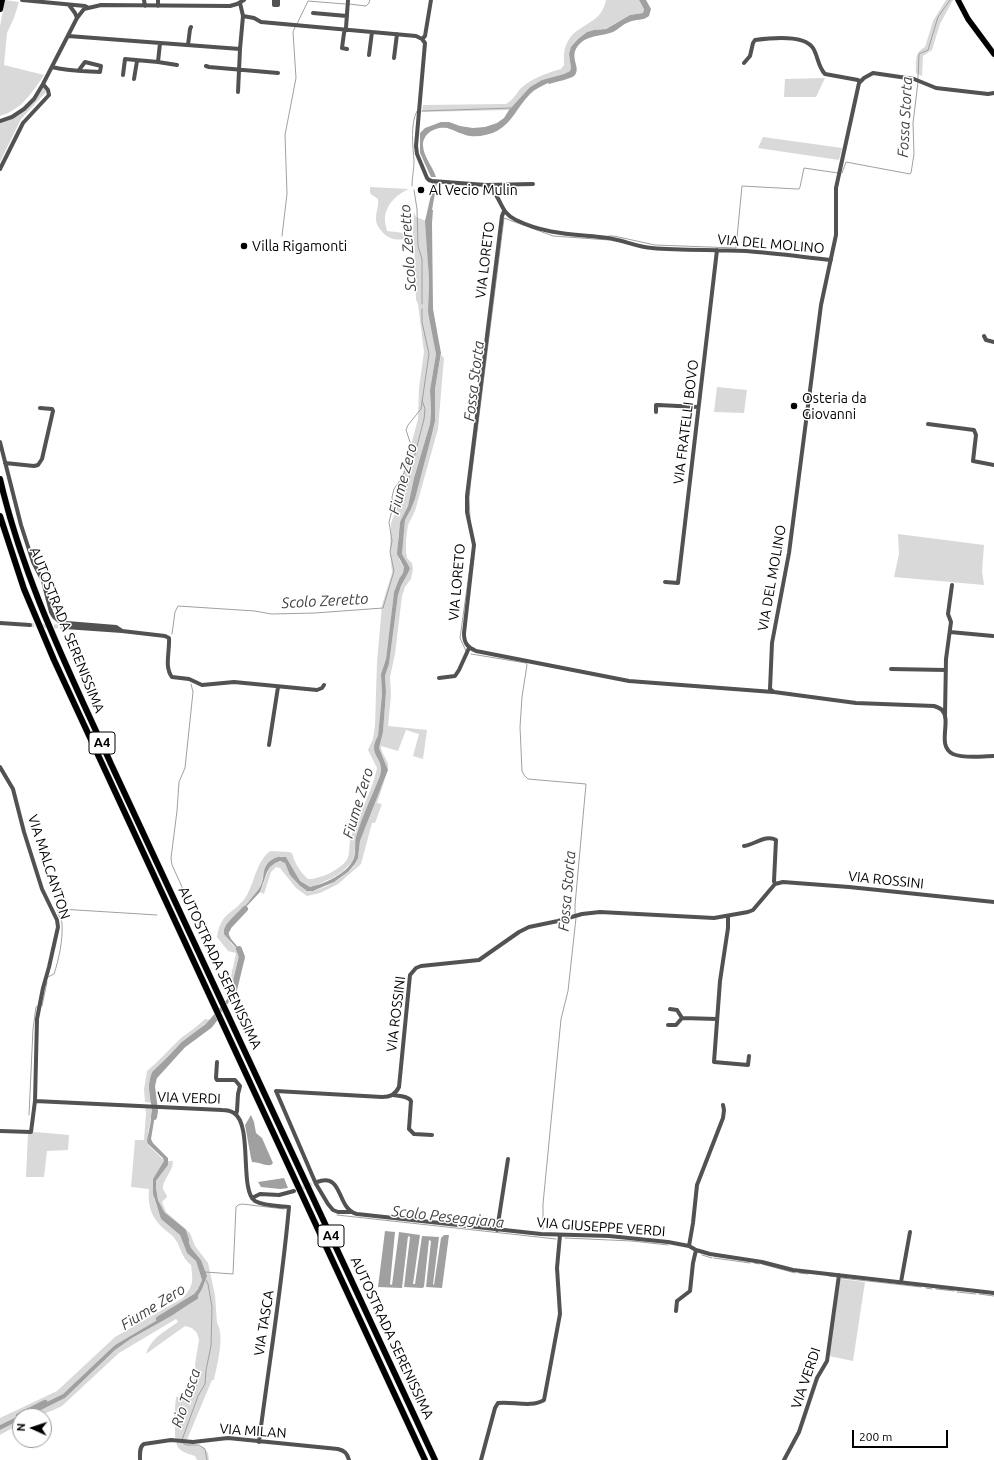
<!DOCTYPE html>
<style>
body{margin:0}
#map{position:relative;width:994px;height:1460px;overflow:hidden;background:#fff;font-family:Ubuntu,sans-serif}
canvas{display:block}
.north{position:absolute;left:12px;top:1408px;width:40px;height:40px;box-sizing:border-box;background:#fff;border:1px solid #999;border-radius:50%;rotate:273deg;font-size:11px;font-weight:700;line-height:16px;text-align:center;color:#000}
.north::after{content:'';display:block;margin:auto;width:14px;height:18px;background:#000;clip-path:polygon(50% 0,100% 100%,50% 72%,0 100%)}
.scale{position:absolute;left:852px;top:1430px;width:96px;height:18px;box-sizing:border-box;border:2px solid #000;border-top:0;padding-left:5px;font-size:12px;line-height:14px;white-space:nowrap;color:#000;-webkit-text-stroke:3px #fff;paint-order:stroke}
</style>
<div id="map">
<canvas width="994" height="1460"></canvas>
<div class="north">N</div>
<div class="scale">200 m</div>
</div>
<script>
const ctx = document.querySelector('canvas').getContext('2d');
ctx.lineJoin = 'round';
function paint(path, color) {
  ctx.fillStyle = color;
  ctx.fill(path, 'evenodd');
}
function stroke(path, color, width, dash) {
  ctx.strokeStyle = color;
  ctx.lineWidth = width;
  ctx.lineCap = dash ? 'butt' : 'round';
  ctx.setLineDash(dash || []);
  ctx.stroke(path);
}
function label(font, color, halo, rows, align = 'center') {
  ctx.font = font + ' Ubuntu,sans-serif';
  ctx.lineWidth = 3;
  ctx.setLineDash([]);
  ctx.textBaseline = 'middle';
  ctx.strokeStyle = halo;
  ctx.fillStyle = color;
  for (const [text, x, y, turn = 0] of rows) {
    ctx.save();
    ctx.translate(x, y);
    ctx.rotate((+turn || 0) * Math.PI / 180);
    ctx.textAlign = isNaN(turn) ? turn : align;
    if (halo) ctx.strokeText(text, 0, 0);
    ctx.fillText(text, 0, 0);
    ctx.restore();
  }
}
const green = new Path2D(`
 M5 0 19 2 14 18 7 33 4 65 44 75C32 93 21 110 0 116V26Z
 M606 0H639L644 9 643 13 630 15 605 29 594 30 587 32 578 39 569 54 571 68 570 71 564 74 542 80 530 87 509 110 422 112 423 105 506 104C513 100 516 94 521 88 532 78 547 73 561 69L564 65C564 58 563 50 567 43 576 23 601 26 606 0Z
 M946 0H953L940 24 932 50 923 56 922 76 916 73C916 63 914 52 925 47L933 21Z
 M825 78 816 97H784L785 79Z
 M43 87 46 89V92L21 119 0 162V123C19 119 35 104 43 87Z
 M763 137 842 148 839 160 758 148Z
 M370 187 409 189C397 194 384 206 385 221 385 225 387 228 387 231L413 234 414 212 416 217 426 221 429 279 428 300 436 354 430 390 431 412 430 424 414 478 408 506 400 522 398 539 399 559 404 567 403 573 399 579 394 592 386 659 381 674 382 693 378 737C370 750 379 756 383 769L356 839 354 857 352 862 342 872 332 878 317 885 310 887 300 881 286 857 281 856 263 874C261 898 237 911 225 928L231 943 240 952 230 996 227 995 236 953 228 951 217 937C221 910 236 914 247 895 255 880 257 861 270 851L289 852 292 853C295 864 300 872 308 879 320 879 338 871 346 861 351 855 348 845 351 837 358 814 372 793 377 768L368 750 373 739 375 726 377 662 382 605 392 573 390 550 391 523 397 508 395 505 418 419 419 388 424 352 418 304 416 300 414 239C399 239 390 243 380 229 377 225 376 223 376 218 376 211 379 206 378 199 372 194 369 196 370 187Z
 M441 355 444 358 438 429 415 511 408 525 406 540V552L407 558 412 563 413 569 411 579 405 587 402 596 395 654 390 677 391 695 388 726 427 730 423 759 413 756 419 734 406 730 398 751 381 746C381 756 390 759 388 770L379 748 383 732 386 692 385 676 389 664 398 595C401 585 406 577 410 568L402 554 405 520 411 509 415 499 432 434 435 421V389Z
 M717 387 747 390 744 413 714 412Z
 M898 534 984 545 982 571 984 585 894 577 899 554Z
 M386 776 377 803 382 804 375 823H372L361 864 338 884 320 893 307 896 296 888 280 868 276 867 271 872 264 894 260 892C266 882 268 855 285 863 289 872 298 888 308 891 318 894 349 874 355 865 360 857 358 847 361 838 368 817 377 796 386 776Z
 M205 1019 210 1020 152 1072C148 1082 149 1092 151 1103L145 1102 144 1089 147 1071C159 1061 169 1049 181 1038 189 1032 198 1026 205 1019Z
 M145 1107 153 1109 148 1132V1145L164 1160V1164L153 1179 154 1198 161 1219 180 1235 187 1253 196 1261 202 1280 198 1289 188 1302 115 1345 63 1394 0 1425V1418L57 1391 115 1337 183 1298C194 1285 193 1281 191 1265 180 1255 182 1249 175 1239 172 1234 167 1232 163 1228 150 1216 148 1205 149 1189L131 1187 135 1140H144L146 1113Z
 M35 1132 69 1135 68 1150 47 1151 44 1177H26L28 1133Z
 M168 1161H173C173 1172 162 1180 163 1189 164 1192 167 1194 167 1197L162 1202 166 1212 190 1233 195 1246 208 1263 215 1295 217 1323C225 1336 217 1365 214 1380H212L186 1442 203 1447 208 1453 209 1460H197L195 1456C186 1453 174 1450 177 1439L175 1437V1425L174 1418 176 1397 188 1399 196 1375 195 1364 199 1340 197 1333 192 1328 185 1326 146 1354C151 1338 164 1332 178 1322L176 1319 119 1353 62 1406C52 1411 40 1416 29 1416L65 1398 115 1350 132 1338 173 1315 196 1299 202 1289 207 1276 201 1260 191 1248 186 1235 169 1221 158 1200 156 1188V1181L168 1165Z
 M840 1279 865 1282 853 1361 829 1356Z
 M20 1420V1424L0 1435V1430Z`);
const water = new Path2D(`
 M639 0H646L651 9 649 16C643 21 636 19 629 22 623 24 619 29 613 32 603 36 592 35 583 41 565 55 582 66 575 75 572 79 555 82 549 84L548 83C542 86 535 89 530 94 518 106 512 123 497 131 489 135 479 137 470 136 462 135 455 130 447 128 436 126 423 133 423 145 423 156 433 167 436 177H431L420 153V133L425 128 441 122H449L460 126 473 128 485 127 497 123 504 118 509 110 530 87 542 80 564 74 570 71 571 68 569 54 571 47 578 39 587 32 594 30 606 29 630 15 643 13 644 9Z
 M432 182H437L432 210H433L432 223 433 309 441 353 435 389V421L432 434 415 499 411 509 405 520 402 554 410 568 409 571 401 586 398 595 389 664 385 676 386 692 383 732 379 748 388 770 365 828 360 841 358 858 355 864 348 872 334 882 313 891H307L300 886 290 875 285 863 280 861 275 863 270 867 267 872 260 892 232 922 228 929 229 935 231 939 242 952 234 989 231 999 224 1009 211 1024 183 1045 166 1063 154 1074 151 1084 155 1103H151C149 1092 148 1082 152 1072L189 1037 205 1025 230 996 240 952 224 934C225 919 242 912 250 900 254 895 260 889 262 882 264 875 263 868 269 862 274 857 279 856 286 857L300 881 310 887C324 884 344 875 352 862 357 855 354 845 356 837 362 817 372 796 380 776 386 757 366 756 378 736L382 694 381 674 386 659 394 592 399 579 403 573 404 567 397 554 400 522 408 506 414 478 430 424 431 412 430 390 436 354 428 312 429 279 425 221 431 195Z
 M153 1109H156L151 1139 153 1143 168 1158V1165L156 1181V1188L158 1200 169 1221 186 1235 191 1248 201 1260 207 1276 202 1289 196 1299 173 1315 132 1338 115 1350 65 1398 29 1416H20V1420L0 1430V1425L63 1394 115 1345 188 1302 198 1289 202 1280 196 1261 187 1253 180 1235 161 1219 156 1203 153 1194V1179L164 1161 163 1158 148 1144 147 1141Z
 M251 1115 254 1122 256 1133 262 1138 273 1163 271 1165C265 1166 259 1162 252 1162L251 1158 245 1125Z
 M284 1178 288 1188 280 1189 261 1187 258 1182Z
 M385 1231 395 1232 390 1284 392 1285 399 1232 420 1235 413 1284H415L422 1236 439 1237 433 1284 434 1285 441 1238 444 1235H449L442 1288 426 1287 431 1241 429 1240 424 1287 422 1288 404 1287 410 1237 408 1236 402 1288 378 1287Z`);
const stream = new Path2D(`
 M349 4 366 6 369 3 370 0
 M297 24 308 1 345 4
 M918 78 919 54 928 50 938 17 950 0
 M422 111 512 108
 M842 173 846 162 910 174 911 173 914 154 913 123 918 82
 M412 186C412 177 414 170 414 161 413 148 410 123 417 111
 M414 190 417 209 418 246 422 259V304
 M282 236 287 194 285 135 296 78 293 32 295 27
 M609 236H614L655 245 736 248 742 186 797 189H799L800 187 804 168 838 173
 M393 507 398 508 405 493 424 419 425 409 422 400
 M470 518 469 498 471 479 504 218 553 236 609 240
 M172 634 175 612 178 606 255 611 271 614 315 613 383 608 394 571 390 552 392 541 389 522 393 507 392 497 394 489 403 476 405 469V459L411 445 406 430 408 425 421 409 429 354 422 322V309
 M466 651 460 638 471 559
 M471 654 526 663 527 665 522 697 520 727 522 771 524 775 528 779 586 784 575 905V915
 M188 900 172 865 171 858 177 811 179 782 185 768 193 692 191 684
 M48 977 54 974C59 959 63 940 62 924 62 919 57 915 58 910L60 909 157 915
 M42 1006 47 982
 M29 1115 33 1029 36 1007 38 1006
 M337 1215 556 1239
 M543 1229V1204L561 1019 568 991 576 918
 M565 1238 632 1241 668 1245
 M702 1255 712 1258
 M714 1258 750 1263
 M754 1263 759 1264
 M762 1264 795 1273
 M205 1272 233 1274 236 1207 238 1205 242 1204 284 1209
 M799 1273 808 1274
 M829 1276 837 1277
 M841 1278 921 1287
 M926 1288 932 1289
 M936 1289 954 1291
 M957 1292 976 1294
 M979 1294 994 1296
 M182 1440 198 1396 205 1384 206 1370 211 1346 212 1307 208 1284 206 1280
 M183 1443 186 1445H199L205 1449 207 1460`);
const river = new Path2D(`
 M227 930 229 926 245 909
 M234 990 242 957 239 949
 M154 1117 155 1111 152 1086 154 1077 183 1045 210 1025 217 1016
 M163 1215 183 1231 186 1240
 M159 1319 195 1297
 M19 1416 45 1403`);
const minorTunnel = new Path2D(`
 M30 625 65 627
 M297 1190 317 1182`);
const minor = new Path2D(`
 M22 0 85 6 87 7
 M144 0 145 6
 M158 0V6
 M274 0V5H278V0
 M69 5 75 13 77 18
 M313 13 347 16
 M243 16 254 18 261 22 416 36 422 39 425 43 416 146 417 154 427 178 429 180 432 181 486 185C503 196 498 212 516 220 547 235 575 234 608 238 623 240 637 247 652 248 683 251 715 249 746 251 774 253 803 257 831 260
 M68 36 240 49
 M422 39 425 36 431 0
 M188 45 190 29 191 27
 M347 49 342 48 344 33 346 28 348 0
 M369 55 372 32
 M394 58 397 34
 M158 62 177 65
 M744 63 750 56 753 43 755 40C770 38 804 34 813 48 818 56 818 67 825 74L858 80 860 82
 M206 66 209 67 278 73
 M52 67C67 71 84 71 100 72L101 66 85 62 79 70
 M123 75 125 59 158 62 160 43
 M134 79 137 61
 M238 92 240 49 243 16 240 3
 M994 93 988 94 936 88 914 79 873 73 864 78 859 83 836 188V235L821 305 789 553 772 643 770 689 774 692 856 703 934 706C937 707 940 708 942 710 952 721 936 746 953 754 965 759 982 756 994 756
 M0 121 12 117 24 109 34 99 43 84 77 18 84 9 101 5 230 6 237 4 244 0
 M0 169 23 123 49 95 48 90 43 84
 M486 185 533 184
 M504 211 502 216 467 496V512L474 545 464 633C464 643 467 647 476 651L629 681 773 692
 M984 336 986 340 994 342
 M656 412V405H658L698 407
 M928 424 974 430 976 435 973 461 994 465
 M0 442 21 525 33 562 43 581 51 612 54 617 59 621 67 623 116 627 122 631
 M5 463 34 466 38 465 42 459 53 411 52 409 40 408
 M665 582 678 583 717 250
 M0 623 30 625
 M65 627 122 631 165 636 169 638C170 651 164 667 172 677L189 679 202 685 234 682 317 690 322 688 324 685
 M950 632 993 636
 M891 669 946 670
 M439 678 455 676 459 670 469 648
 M945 715 946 659 951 622 948 614 952 585
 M269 745 278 687
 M0 767 13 789 24 832 42 889 57 920 58 927 49 967 43 988 37 1019 35 1101 222 1110C226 1110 231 1111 234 1113 253 1125 239 1191 255 1201 264 1206 279 1206 289 1207 282 1286 269 1363 259 1442
 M744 846C754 845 766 834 776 840L774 881 775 884
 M728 917V928L720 981 714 1062 748 1065 749 1056
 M670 1009 677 1010 682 1018
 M668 1025H676L682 1018 717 1019
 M217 1062 216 1078 217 1080H235L240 1086 238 1094 237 1111 236 1114
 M393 1095C399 1096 408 1096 411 1101L409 1129 414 1134 432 1135
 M0 1131 31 1132 35 1101
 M317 1182C344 1172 336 1209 357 1214L541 1234 609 1236 668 1242 689 1246 696 1250 710 1254 762 1262 793 1270 994 1293
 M252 1198 260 1194 279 1195 294 1191
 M351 1212H338L333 1210 328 1204 316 1184 276 1091 382 1097C390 1097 395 1095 399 1087L410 975 416 968 421 966 479 960 519 932 529 927 558 921 582 914 600 912 714 918 748 912 753 910 775 884 783 882 849 887 994 902
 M497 1230 508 1159
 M689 1246 693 1223 697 1185 723 1118 724 1110 723 1105
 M901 1282 910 1232
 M676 1311 677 1301 690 1291 693 1263 696 1250
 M140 1460C140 1454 139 1447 144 1444L171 1440 193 1442 228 1438 338 1449C345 1451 347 1453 349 1460
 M481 1460 495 1408 498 1403C512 1401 531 1408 544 1400L560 1314 557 1268 560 1235
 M784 1460 799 1432 817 1378 827 1361 839 1275`);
const major = new Path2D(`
 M958 0 968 19 994 54`);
const highway = new Path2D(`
 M0 9 2 0
 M0 479C23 579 69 671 111 764L435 1460
 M0 516 24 589 54 660 425 1460`);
const markers = [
 [421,190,4,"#000"],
 [244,246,4,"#000"],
 [794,406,4,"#000"]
];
const shields = [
 [102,743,26],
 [331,1236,26]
];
const shieldNames = [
 ["A4",102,743],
 ["A4",331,1236]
];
const poiNames = [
 ["Al Vecio Mulin",429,190],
 ["Villa Rigamonti",252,246],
 ["Osteria da",802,398],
 ["Giovanni",802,414]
];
const streetNames = [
 ["VIA DEL MOLINO",771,244,5],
 ["VIA LORETO",485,260,-83],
 ["VIA FRATELLI BOVO",686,422,-83],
 ["VIA DEL MOLINO",772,578,-80],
 ["VIA LORETO",457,582,-85],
 ["AUTOSTRADA SERENISSIMA",67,630,68],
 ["VIA MALCANTON",49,867,72],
 ["VIA ROSSINI",886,880,6],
 ["AUTOSTRADA SERENISSIMA",220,968,65],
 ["VIA ROSSINI",396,1014,-83],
 ["VIA VERDI",189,1098,2],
 ["VIA GIUSEPPE VERDI",601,1227,4],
 ["VIA TASCA",264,1323,-81],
 ["AUTOSTRADA SERENISSIMA",392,1338,65],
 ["VIA VERDI",806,1378,-71],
 ["VIA MILAN",253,1431,4]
];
const waterNames = [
 ["Fossa Storta",905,117,-87],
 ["Scolo Zeretto",408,248,-94],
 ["Fossa Storta",474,381,-83],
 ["Fiume Zero",403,479,-75],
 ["Scolo Zeretto",325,601,-3],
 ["Fiume Zero",358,803,-73],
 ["Fossa Storta",567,891,-85],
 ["Scolo Peseggiana",448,1217,6],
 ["Fiume Zero",153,1307,-32],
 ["Rio Tasca",186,1398,-71]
];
paint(green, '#d9d9d9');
paint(water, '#a0a0a0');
stroke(stream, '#a0a0a0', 1);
stroke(river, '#a0a0a0', 6);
stroke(minorTunnel, '#d9d9d9', 4, [4, 2]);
stroke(major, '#dbdbdb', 6);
stroke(highway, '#dbdbdb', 7);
stroke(minor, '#525252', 4);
stroke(major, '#000', 5.5);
stroke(highway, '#000', 6);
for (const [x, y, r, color] of markers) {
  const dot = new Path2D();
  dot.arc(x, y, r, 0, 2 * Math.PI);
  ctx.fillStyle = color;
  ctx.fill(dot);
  stroke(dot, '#fff', 1.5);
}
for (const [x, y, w] of shields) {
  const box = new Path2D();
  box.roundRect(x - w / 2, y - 11, w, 22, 3);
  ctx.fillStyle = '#fff';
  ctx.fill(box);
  stroke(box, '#000', 1);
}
label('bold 13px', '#000', null, shieldNames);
label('14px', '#000', '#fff', poiNames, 'left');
label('14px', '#000', '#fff', streetNames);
label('italic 15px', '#414141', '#fff', waterNames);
</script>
